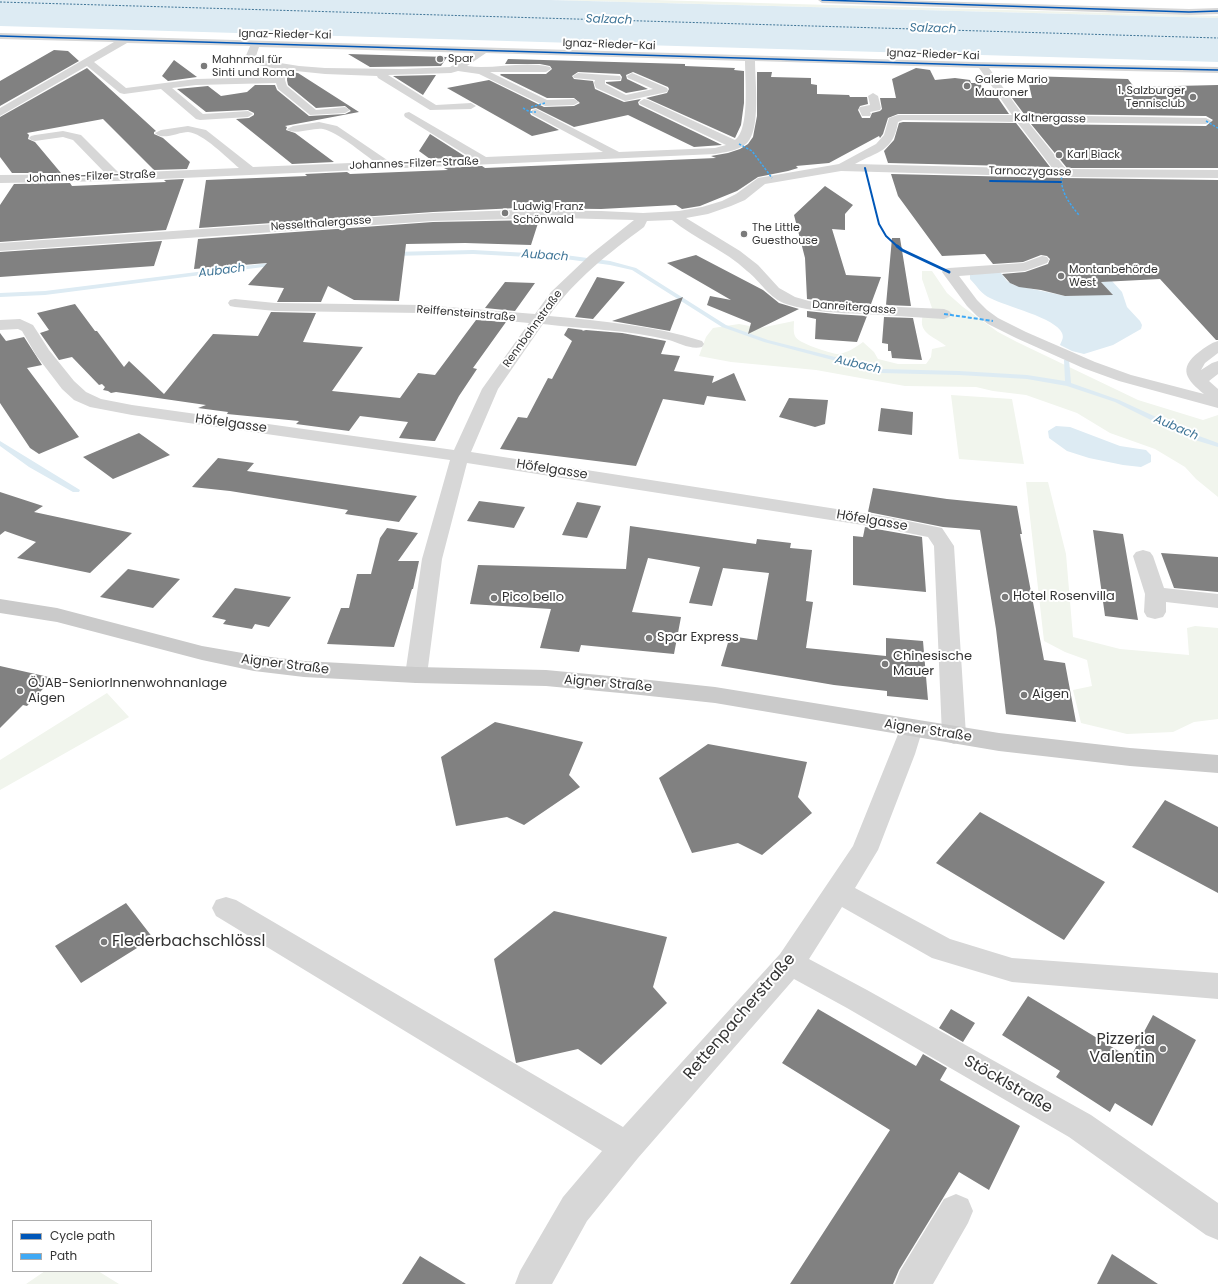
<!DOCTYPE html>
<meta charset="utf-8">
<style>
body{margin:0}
#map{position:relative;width:1218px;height:1284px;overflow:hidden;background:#fff;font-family:Poppins,sans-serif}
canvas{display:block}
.legend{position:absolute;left:12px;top:1220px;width:140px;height:52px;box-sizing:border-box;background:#fff;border:1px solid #adadad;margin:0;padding:5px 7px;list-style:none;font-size:12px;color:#333}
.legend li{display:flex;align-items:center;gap:8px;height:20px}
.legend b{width:20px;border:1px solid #adadad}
</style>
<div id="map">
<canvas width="1218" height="1284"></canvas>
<ul class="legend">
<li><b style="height:5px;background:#0057b8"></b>Cycle path</li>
<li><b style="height:5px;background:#3fa9f5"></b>Path</li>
</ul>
</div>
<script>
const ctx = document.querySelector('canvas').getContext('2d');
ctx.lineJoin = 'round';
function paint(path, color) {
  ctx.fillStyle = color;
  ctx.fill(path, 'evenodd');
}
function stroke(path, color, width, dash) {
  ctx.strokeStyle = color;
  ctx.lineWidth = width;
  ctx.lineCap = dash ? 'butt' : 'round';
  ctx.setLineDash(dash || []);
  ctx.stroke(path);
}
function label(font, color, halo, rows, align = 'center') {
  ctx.font = font + ' Poppins,sans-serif';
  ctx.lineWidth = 4;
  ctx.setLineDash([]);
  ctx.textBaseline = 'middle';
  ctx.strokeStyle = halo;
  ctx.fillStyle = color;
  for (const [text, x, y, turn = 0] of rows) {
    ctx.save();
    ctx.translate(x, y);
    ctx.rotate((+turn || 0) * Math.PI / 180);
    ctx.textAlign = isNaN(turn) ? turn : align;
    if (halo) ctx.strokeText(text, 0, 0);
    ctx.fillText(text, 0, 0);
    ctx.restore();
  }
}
const green = new Path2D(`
 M550 0H654L1218 16V18Z
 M922 271H932L947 293 963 307 998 332 1017 342 1138 400 1203 420 1218 415V497L1196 479 1185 467 1155 449 1110 433 1077 413 1026 395 993 391 976 387 905 386 816 370 731 362 699 356 706 337 713 328 739 324 760 328 794 321C794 325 793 332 795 336 797 343 830 353 837 354 846 354 856 347 863 342L874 352 878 359 898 364H926L931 357 932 349 946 346C932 335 916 333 924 312L932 308 922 279Z
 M951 395 1012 399 1024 464 959 459Z
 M1026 482H1048L1066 554 1073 637 1120 649 1189 655 1187 628 1195 626 1218 628V719L1194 722 1173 732 1127 734 1081 723 1073 690 1092 686 1087 660 1065 652 1044 641Z
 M107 693 129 717 0 790V760Z
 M45 1271H98L119 1284H26Z`);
const water = new Path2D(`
 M0 0H550L1218 18V62L0 26Z
 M980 272 1001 273 1007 281 1014 285 1065 296 1112 294 1101 282 1112 281 1122 292 1127 307 1140 321 1142 325 1141 329 1113 345 1084 354 1072 351 1060 345C1062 340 1064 338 1062 333 1056 318 1005 306 990 298 982 295 976 285 970 279V275Z
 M1056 426 1070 427 1120 446 1146 450 1151 455V462L1141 467 1123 465 1089 458 1067 451 1049 438 1048 431Z`);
const stream = new Path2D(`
 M473 250 565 255 610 261 636 268 726 325 768 340 882 369 959 371 1027 375 1065 381 1064 360 1069 359 1071 383 1119 400 1191 433 1218 443V447L1185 437 1115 402 1067 386 1027 379 959 375 882 373 764 342 722 327 632 270 610 265 565 259 473 254 393 256 390 254 393 252Z
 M277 262 280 264 279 265 45 295 0 297V293L45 291Z
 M0 441 80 490 79 492H73L29 467 0 446Z`);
const ferry = new Path2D(`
 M0 2 1218 38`);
const building = new Path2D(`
 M54 50 68 51 79 61 0 106V81Z
 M348 54 447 57 441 66 370 67Z
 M508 59 685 64V66L735 68 734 70 744 71V103L741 125 735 138 646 98 667 93 669 89 668 87 633 72 626 75 627 79 648 89 626 93 606 83V82L621 81 622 77 620 74 578 72 572 76 574 79 593 81 595 89 624 102 641 99 638 102 639 105 722 145 694 147 628 115 574 127 536 108 531 109 530 113 531 115 559 130 532 136 447 88 489 80 544 107 574 106 580 103 574 98H547L500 75 501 74H546L552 69 550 66 540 64H505Z
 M174 60 197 77 168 81 162 76Z
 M87 68 156 131 154 132V134L163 138 190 162 187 169 154 170 103 119 27 133 29 135 28 139 35 142 61 173H12L0 157V117Z
 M916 68 930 70 935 80 955 78 970 80 971 83H980L987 98H998L1009 114H898L888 118 883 134 880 138 879 136 829 163 796 166 798 168 788 171 758 177 737 191 700 206 682 209 676 205 601 209 517 208 433 212 199 228 206 180 307 176 305 174 347 172 350 174 448 170 444 168 482 166 485 168 716 158 711 156 728 153 740 149 748 144 753 137 757 116V72H772L771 77 811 78V84L817 85V94L849 95 850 97H867L868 104 860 106 858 110 862 118H870L872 113 880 111 882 109 880 98H896L892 79Z
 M287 72 298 73 359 112 285 126 287 127 286 130 295 133 334 162 292 164 236 119 249 118 254 115V113L248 110 206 112 177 89 208 86 221 96 247 92 255 85H275L277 90 309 116 345 114 351 111 345 106 316 108 288 85 287 80Z
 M436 75 423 95 393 76Z
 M1027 76 1128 79 1134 87 1218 85V168H1067L1031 124 1206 126 1213 120 1206 116 1024 114 1012 98H1032Z
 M903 122 1016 123 1050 167 888 163 884 151 894 140 899 123Z
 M430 134 466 157 430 159 419 151Z
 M891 174 1062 178 1218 180V340H1216L1160 279 1101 282 1113 295 1065 296 1041 290 1019 287 1010 283 1002 274 1025 272 1048 264 1050 259 1047 256 1041 255 1023 262 993 264 985 254 942 256 898 196Z
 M184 179 166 230 0 242V205L14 184 70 183 72 186 166 182 164 180Z
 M825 186 853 205 845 214V230L832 229 846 275 881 277 871 304 831 302 807 299 805 258 794 215Z
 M539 220 531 245 465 243 406 244 399 301 354 300 328 286 321 302H277L284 288 248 285 267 263 194 269 198 239 433 222Z
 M892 238H900L911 306 886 305Z
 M162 241 154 266 0 277V252Z
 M696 255 763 290 779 303 799 309 748 334 751 323 707 305 710 296 731 300 667 263Z
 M597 277 625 282 593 319 575 317Z
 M505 282 535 283 515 311 485 308Z
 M683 297 670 331 612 321Z
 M75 304 95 331H97L124 367 129 361 164 394 213 334 258 336 271 312 316 313 303 342 363 347 332 391 400 398 418 373 435 375 476 320 506 322 473 368 477 369 459 396 435 441H433L399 438 408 422 360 416 349 431 296 424 299 421 227 414 228 412 198 408 206 405 116 392 111 393 108 391 103 390 105 387 102 384 99 385 72 357 59 360 40 333 49 330 37 313Z
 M807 311 835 314 867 316 857 342 815 339 816 319 807 317Z
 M884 317 913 318 922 360 892 358 891 351H888V344L882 343Z
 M568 328 583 330 582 331 586 330 622 333 666 341 661 354 680 356 674 371 714 376 712 383 734 373 746 401 707 396 704 405 663 399 636 466 500 449 518 417 527 418 548 378 552 379 572 341 564 335Z
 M0 333 6 341 24 337 42 365 27 368 79 437 39 454 30 448 0 403Z
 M789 398 828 400 825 424 815 427 779 417Z
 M881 408 913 412 912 435 878 431Z
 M139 433 170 455 113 479 83 457Z
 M218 458 254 463 247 471 417 496 399 522 345 514 348 510 230 491 192 487Z
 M873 488 947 499 1017 506 1022 534H1020L1044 660 1065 663 1076 722 1006 714 996 629 980 530 943 527 868 512Z
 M0 492 43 506 34 512 132 533 90 573 17 558 36 542 5 531 0 535Z
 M479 501 525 507 514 528 467 521Z
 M577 502 601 506 587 538 562 535Z
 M630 526 756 544 757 539 791 543 790 548 812 550 806 601 813 602 806 648 886 656V638L923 641 928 700 887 696V691L834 685 721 666 730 636 757 640 769 573 723 568 712 606 689 603 700 567 648 558 632 612 681 617 674 654 581 645 579 652 540 648 551 609 470 604 478 565 626 569Z
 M865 527 922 537 926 592 853 585V536L863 537Z
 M387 528 418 533 398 561H419L413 589H412L394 647 327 644 341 608H349L357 574H371L380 538Z
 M1093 530 1123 534 1138 620 1105 616Z
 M1161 553 1218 557V592L1174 588Z
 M128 569 180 579 153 608 100 597Z
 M235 588 291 597 269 627 255 624 252 629 223 624 226 620 212 617Z
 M0 666 53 678 27 706 23 705 0 728Z
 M495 722 583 742 569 775 580 787 524 825 507 817 456 826 441 757Z
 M708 744 807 762 798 797 812 813 762 855 738 843 692 853 659 778Z
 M1165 800 1218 827V893L1132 847Z
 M980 812 1105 882 1064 940 936 863Z
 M126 903 153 938 81 983 55 946Z
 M554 911 667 937 653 987 667 1003 601 1065 578 1049 516 1063 494 959Z
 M1028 996 1130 1058 1153 1015 1196 1040 1152 1126 1115 1103 1110 1112 1056 1077 1060 1071 1002 1035Z
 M818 1009 916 1066 923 1054 947 1068 940 1080 1020 1126 989 1190 959 1172 899 1270 893 1284H790L890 1130 782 1063Z
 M951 1009 975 1023 963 1042 939 1028Z
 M1112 1254 1158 1284H1097Z
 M420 1256 466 1284H402Z`);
const minor = new Path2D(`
 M818 0H900L1189 9 1218 8V14L1189 15 822 3Z
 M0 33 974 62 1218 67V73L989 68 1023 115 1206 118 1212 121 1206 124 1028 122 1066 169 1218 170V178L1062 177 841 171 765 184 745 200 731 206 708 214 686 218 740 251 758 265 779 288 795 297 809 301 831 304 944 309 949 311 952 314 949 317 944 319C918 317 891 316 865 314 838 313 812 312 786 304 769 298 761 282 747 271 725 250 695 239 672 220L647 221 644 227C609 253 574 280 549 316 601 321 652 325 702 341L704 344 702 347C691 350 679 343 669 340 630 330 583 329 543 324L498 389 471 452 888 517 942 528 954 546 966 735 962 741 954 744 946 741 942 735 934 546 928 537 888 529 467 463 442 559 427 675 424 680 416 683 408 680 405 675 422 559 450 460 132 415 90 407 74 400 62 389 36 355 22 331 18 329 0 330V320L20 319 33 325 49 350 74 381 86 392 101 399 132 405 454 450 482 389 529 323 423 313 275 311 235 307 230 306 228 303 230 300 235 299 275 303 423 305 535 314 551 292 590 255 634 220 559 218 433 221 0 251V243L433 213 517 210 601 211 643 213 679 211 702 207 722 201 736 194 758 178 839 164 876 144 884 135 889 118 898 115H1012L979 68 755 61C755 81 761 129 747 143 738 151 726 152 715 154L116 181 0 183V175L106 174 73 140 63 137 35 141 31 140 29 138 31 136 35 135 63 131 81 135 119 173 239 168C227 158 203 133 188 132 179 132 162 141 155 133L161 130 188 126 206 130 253 167 375 162C362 153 338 132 323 129 314 127 293 136 287 129L293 126 319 122 337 126 390 162 471 158 405 117 404 115 405 113 409 112 486 157 603 152 532 114 531 112 532 110 536 109 619 152 715 148 726 145 640 104 639 102 644 99 648 100 735 140C750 129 745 79 745 61L486 53 467 66C493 70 523 60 550 67L551 69 546 72H490L547 100 574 99 579 102 574 105 545 106 479 74 458 71 451 73 388 75 436 105 471 103 476 106 471 109 430 110 378 78 377 76 325 74 286 70 285 80 287 86 316 110 345 107 350 110 345 113 310 115 278 89 276 83 196 85 172 88 203 114 248 111 253 114 248 117 200 120 196 119 161 89 124 94 120 93 87 66 0 116V108L114 42 0 39ZM127 43 250 46 245 58 249 63 277 69 275 77 196 79 126 88 94 62ZM259 47 474 53 450 67 402 69 325 68 299 66 255 59ZM903 120 1017 122 1053 169 855 164C878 151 893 152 898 122Z
 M578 73 620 76 621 78 620 80H605V84L626 95 653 89 628 78 627 76 632 73 667 88 668 90 667 92 625 101 596 88 594 83 595 80 574 78 573 76Z
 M873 93 878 96 881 108 880 110 870 112 871 114 870 116H862L859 109 860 107 870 105 868 96Z
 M1042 256 1047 257 1049 260 1047 263 1025 271 959 276 977 300 987 310 998 318 1026 332 1095 362 1131 375 1204 394C1187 380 1177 369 1199 352 1205 347 1211 343 1218 341V353L1205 363 1201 370 1212 363 1218 361V374L1209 381 1218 389V408L1119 381 1083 368 1016 338 988 324 977 316 967 306 942 272 944 269 949 268 1023 263Z
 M1143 550 1150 552 1153 556 1164 588 1218 594V608L1166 602V612L1163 617 1155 619 1147 617 1144 612 1145 594 1133 556 1136 552Z
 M911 720 919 722 923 728 915 754 878 850 855 888 950 939 1012 958 1218 973V999L1012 982 932 958 842 907 809 959 867 990 1091 1115 1218 1203V1240L1206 1235 1069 1137 847 1008 794 979 638 1158 587 1221 552 1284H515L520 1271 563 1197 602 1151 216 916 212 908 216 900 226 897 236 900 623 1127 780 954 853 846 903 722Z
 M956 1194 968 1199 973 1211 968 1223 933 1284H895L900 1271 944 1199Z`);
const major = new Path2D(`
 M0 599 57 608 202 646 254 655 304 661 416 667 546 670 631 678 715 687 999 733 1130 748 1218 755V773L1130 766 999 751 715 703 631 694 546 686 416 683 304 677 254 671 202 660 57 622 0 613Z`);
const quietFar1 = new Path2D(`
 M531 107 545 103
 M523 108 530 112H536
 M1206 121 1218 128
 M739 144 752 151 772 178
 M1062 173C1059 190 1069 203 1079 215`);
const quiet = new Path2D(`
 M944 314 993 321`);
const cyclewayFar2 = new Path2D(`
 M822 0 1189 12 1218 11
 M0 36 974 65 1218 70`);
const cyclewayFar1 = new Path2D(`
 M865 168 879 224 886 236 898 247
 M990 181 1061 182`);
const cycleway = new Path2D(`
 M897 246 902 250 949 272`);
const markers = [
 [440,59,4,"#7a7a7a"],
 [204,66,4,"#7a7a7a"],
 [967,86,4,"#7a7a7a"],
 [1193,97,4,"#7a7a7a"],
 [1059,155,4,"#7a7a7a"],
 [505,213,4,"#7a7a7a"],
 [744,234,4,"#7a7a7a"],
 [1061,276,4,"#7a7a7a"],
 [1005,597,4,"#7a7a7a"],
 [494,598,4,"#7a7a7a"],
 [649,638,4,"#7a7a7a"],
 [885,664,4,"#7a7a7a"],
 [20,691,4,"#7a7a7a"],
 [1024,695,4,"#7a7a7a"],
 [104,942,4,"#7a7a7a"],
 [1163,1049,4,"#7a7a7a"]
];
const farStreetnames = [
 ["Ignaz-Rieder-Kai",285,35,1],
 ["Ignaz-Rieder-Kai",609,45,2],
 ["Ignaz-Rieder-Kai",933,55,2],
 ["Kaltnergasse",1050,119,1],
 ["Johannes-Filzer-Straße",414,164,-2],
 ["Tarnoczygasse",1030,172,1],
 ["Johannes-Filzer-Straße",91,177,-2],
 ["Nesselthalergasse",321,224,-4],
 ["Danreitergasse",854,308,4],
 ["Reiffensteinstraße",466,314,5],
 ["Rennbahnstraße",533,329,-54]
];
const farPoinames = [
 ["Spar",448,59],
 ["Mahnmal für",212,60],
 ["Sinti und Roma",212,73],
 ["Galerie Mario",975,80],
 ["Mauroner",975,93],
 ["1. Salzburger",1185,91,"right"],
 ["Tennisclub",1185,104,"right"],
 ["Karl Biack",1067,155],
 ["Ludwig Franz",513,207],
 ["Schönwald",513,220],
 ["The Little",752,228],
 ["Guesthouse",752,241],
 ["Montanbehörde",1069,270],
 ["West",1069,283]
];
const farWaternames = [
 ["Salzach",609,20,2],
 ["Salzach",933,29,2],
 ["Aubach",545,256,4],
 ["Aubach",222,271,-7],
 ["Aubach",858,365,13],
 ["Aubach",1176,428,23]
];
const streetNames = [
 ["Höfelgasse",231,424,8],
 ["Höfelgasse",552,470,9],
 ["Höfelgasse",872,521,10],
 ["Aigner Straße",285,665,7],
 ["Aigner Straße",608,684,5],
 ["Aigner Straße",928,731,9]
];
const poiNames = [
 ["Hotel Rosenvilla",1013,597],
 ["Pico bello",502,598],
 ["Spar Express",657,638],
 ["Chinesische",893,657],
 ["Mauer",893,672],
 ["ÖJAB-SeniorInnenwohnanlage",28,684],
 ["Aigen",28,699],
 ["Aigen",1032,695]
];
const nearPoinames = [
 ["Flederbachschlössl",112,942],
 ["Pizzeria",1155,1040,"right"],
 ["Valentin",1155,1058,"right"]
];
const nearStreetnames = [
 ["Rettenpacherstraße",740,1017,-49],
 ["Stöcklstraße",1008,1085,30]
];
paint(green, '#f1f5ed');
paint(water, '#ddebf3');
paint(stream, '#ddebf3');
stroke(ferry, '#3f7597', 1, [2, 1.5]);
paint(building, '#818181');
paint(minor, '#d7d7d7');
paint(major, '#cacaca');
stroke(quietFar1, '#3fa9f5', 1.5, [2.5, 1.5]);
stroke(quiet, '#3fa9f5', 2, [4, 2]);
stroke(cyclewayFar2, '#0057b8', 1.5);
stroke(cyclewayFar1, '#0057b8', 2);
stroke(cycleway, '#0057b8', 3);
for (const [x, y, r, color] of markers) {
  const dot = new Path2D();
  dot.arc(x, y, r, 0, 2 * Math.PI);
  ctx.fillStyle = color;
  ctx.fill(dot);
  stroke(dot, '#fff', 1.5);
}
label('11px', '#333', '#fff', farStreetnames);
label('11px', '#333', '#fff', farPoinames, 'left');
label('italic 12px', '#3f7597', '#fff', farWaternames);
label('13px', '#333', '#fff', streetNames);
label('13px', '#333', '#fff', poiNames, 'left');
label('16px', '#333', '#fff', nearPoinames, 'left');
label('16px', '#333', '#fff', nearStreetnames);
</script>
